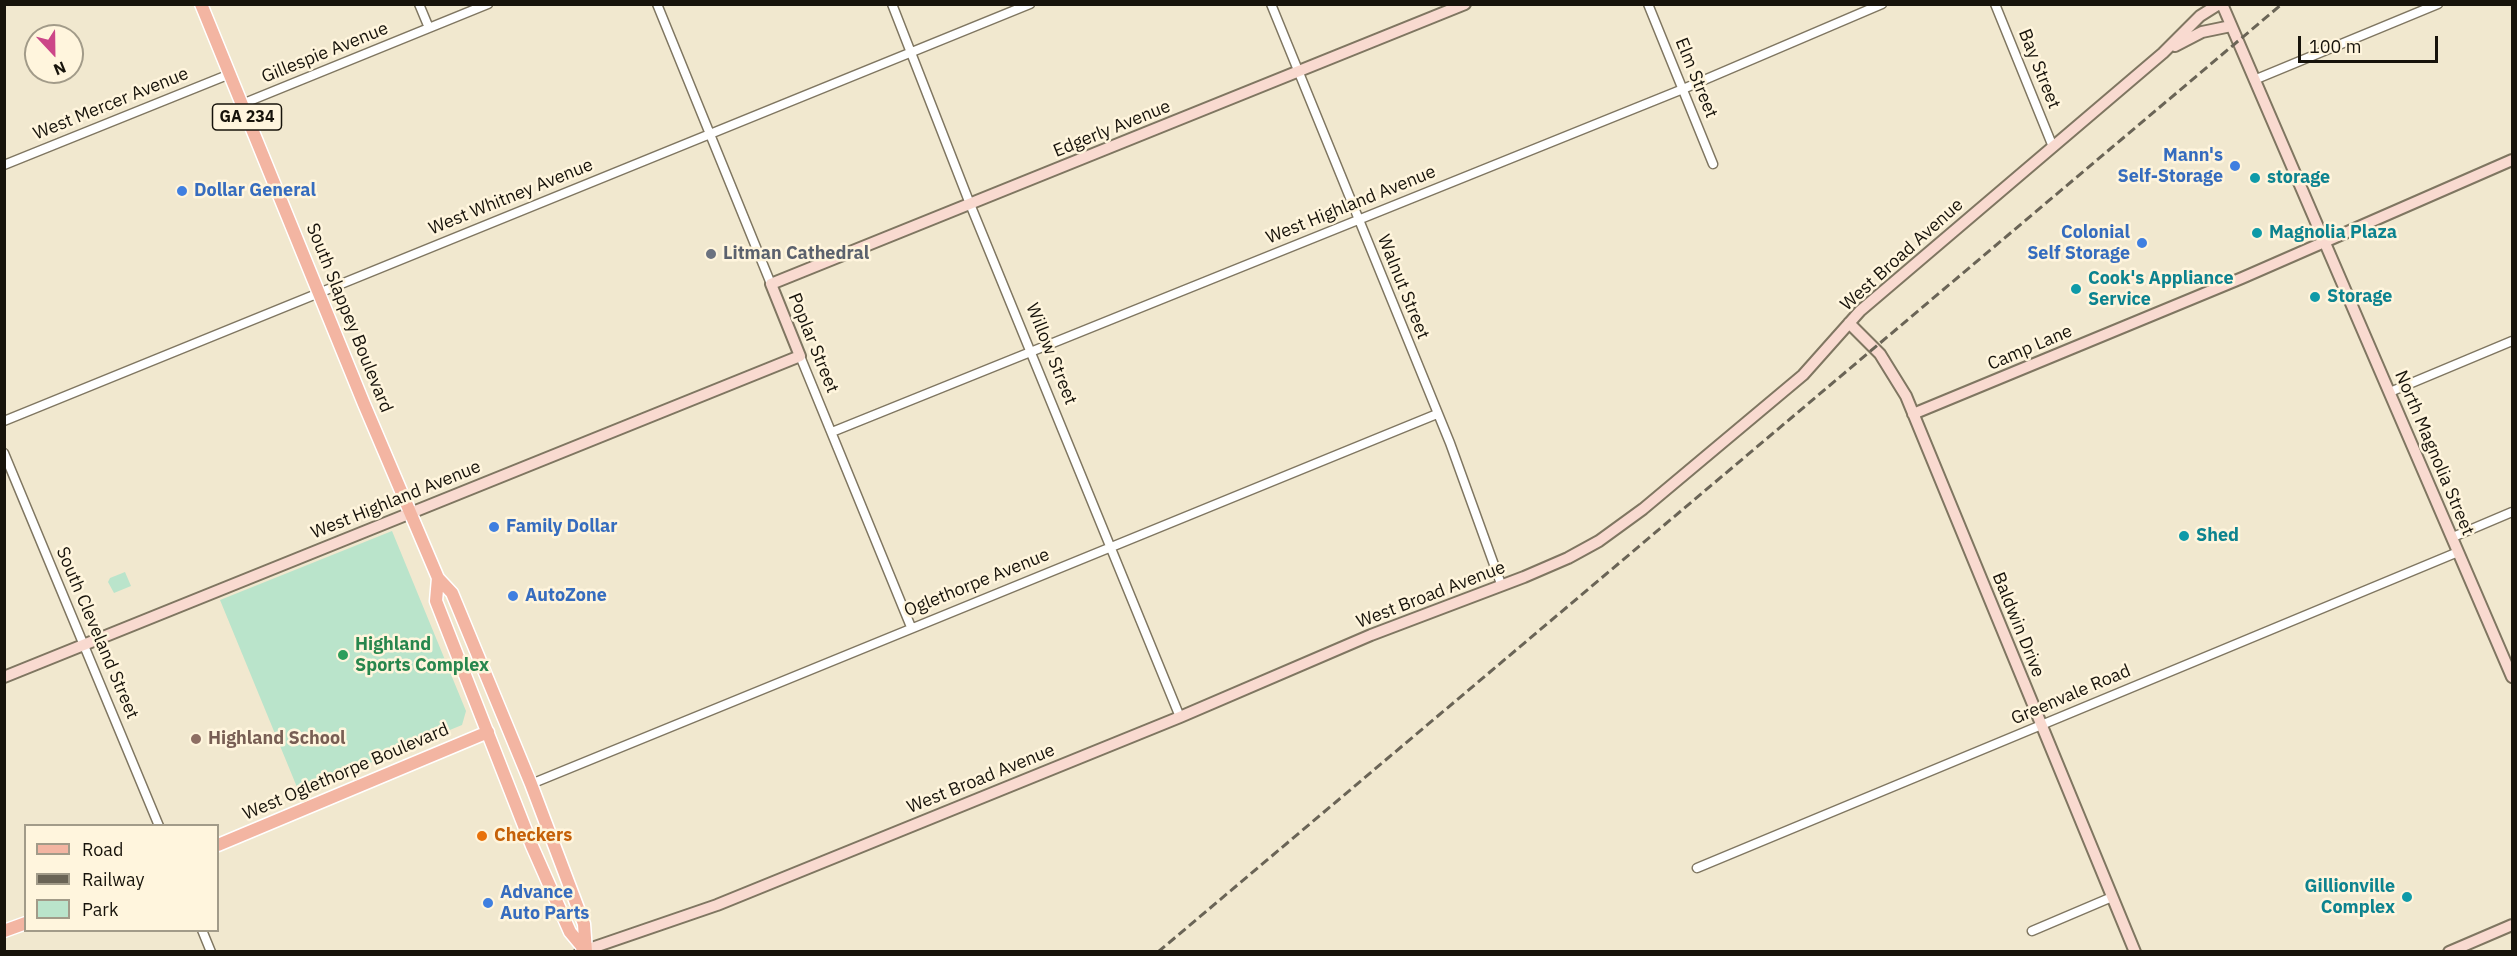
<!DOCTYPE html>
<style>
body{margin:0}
#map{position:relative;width:2517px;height:956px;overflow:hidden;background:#f1e8cf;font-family:"IBM Plex Sans",sans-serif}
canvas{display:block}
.frame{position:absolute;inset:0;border:6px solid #17130b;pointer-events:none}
.legend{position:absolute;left:24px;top:824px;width:195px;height:108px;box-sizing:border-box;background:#fff5dd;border:2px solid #a29b89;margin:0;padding:8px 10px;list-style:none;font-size:18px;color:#17130b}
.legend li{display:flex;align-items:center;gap:12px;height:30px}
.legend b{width:30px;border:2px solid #a29b89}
.north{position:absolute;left:24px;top:24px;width:60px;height:60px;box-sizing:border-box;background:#fff5dd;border:2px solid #a29b89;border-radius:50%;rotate:158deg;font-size:16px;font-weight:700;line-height:24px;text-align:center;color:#17130b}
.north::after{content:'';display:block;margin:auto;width:21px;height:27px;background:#cc4688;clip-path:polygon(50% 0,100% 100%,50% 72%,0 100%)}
.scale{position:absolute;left:2298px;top:36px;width:140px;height:27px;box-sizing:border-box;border:3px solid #17130b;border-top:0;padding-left:8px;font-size:18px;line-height:21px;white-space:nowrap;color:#17130b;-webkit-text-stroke:4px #fff5dd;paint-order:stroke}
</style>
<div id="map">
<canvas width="2517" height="956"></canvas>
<div class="frame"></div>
<ul class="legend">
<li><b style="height:8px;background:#f3b5a2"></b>Road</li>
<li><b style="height:8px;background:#6a6456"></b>Railway</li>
<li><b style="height:16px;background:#bae4cb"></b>Park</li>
</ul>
<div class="north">N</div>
<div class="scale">100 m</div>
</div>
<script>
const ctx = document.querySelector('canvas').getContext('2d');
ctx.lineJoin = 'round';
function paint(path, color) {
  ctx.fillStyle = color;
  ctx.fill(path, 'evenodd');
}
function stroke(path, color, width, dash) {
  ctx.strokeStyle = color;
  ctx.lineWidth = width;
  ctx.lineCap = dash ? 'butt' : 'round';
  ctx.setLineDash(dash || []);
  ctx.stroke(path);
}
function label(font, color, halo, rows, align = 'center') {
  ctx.font = font + ' "IBM Plex Sans",sans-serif';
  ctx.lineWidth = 5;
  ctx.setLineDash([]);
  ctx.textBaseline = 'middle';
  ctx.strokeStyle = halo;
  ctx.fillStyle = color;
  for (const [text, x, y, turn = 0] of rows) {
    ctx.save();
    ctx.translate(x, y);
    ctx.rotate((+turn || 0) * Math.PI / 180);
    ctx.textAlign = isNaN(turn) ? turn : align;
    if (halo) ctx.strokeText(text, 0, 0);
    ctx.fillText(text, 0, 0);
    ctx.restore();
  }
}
const green = new Path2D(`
 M392 531 466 711 462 725 299 792 220 600Z
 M125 572 131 586 114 593 108 582 110 578Z`);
const street = new Path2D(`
 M419 4 429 28
 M657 4 771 284
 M892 4 970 204 1180 717
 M1271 4 1450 443 1501 584
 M1648 4 1713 164
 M1995 4 2053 147
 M2254 80 2438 4
 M242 104 488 4
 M4 165 230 74
 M800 356 911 627
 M2390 392 2512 341
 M4 421 1030 4
 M832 432 1683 89 1882 4
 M4 453 159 826
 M2453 537 2512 512
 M531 784 1437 414
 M1697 868 2458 552
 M202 930 211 952
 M2032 931 2112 897`);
const secondary = new Path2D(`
 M2222 4 2512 677
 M2175 46 2202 32 2231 26
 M1849 323 1880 354 1906 396 2135 952
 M1913 414 2242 278 2512 160
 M4 677 800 356 771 284 1465 4
 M580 952 717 905 1180 717 1371 635 1524 577 1568 558 1599 541 1643 509 1803 375 1860 311 2163 53 2200 16 2219 4
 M2449 952 2512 925`);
const primary = new Path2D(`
 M201 4 364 404 438 578 452 593 531 784 584 924 586 952
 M438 578 436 601 532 846 570 932 585 950
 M218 845 488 732
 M4 931 26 923`);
const rail = new Path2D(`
 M1158 952 2282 4`);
const markers = [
 [2235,166,6,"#3f7fe0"],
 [2255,178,6,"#0f9aa8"],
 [182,191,6,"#3f7fe0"],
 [2257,233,6,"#0f9aa8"],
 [2142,243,6,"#3f7fe0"],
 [711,254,6,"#6b7280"],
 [2076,289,6,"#0f9aa8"],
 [2315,297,6,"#0f9aa8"],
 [494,527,6,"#3f7fe0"],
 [2184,536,6,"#0f9aa8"],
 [513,596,6,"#3f7fe0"],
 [343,655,6,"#2e9e5b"],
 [196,739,6,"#8d6e63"],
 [482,836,6,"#e8710a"],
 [2407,897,6,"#0f9aa8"],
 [488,903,6,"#3f7fe0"]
];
const shields = [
 [247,117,69]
];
const shieldNames = [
 ["GA 234",247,117]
];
const streetNames = [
 ["Gillespie Avenue",325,53,-22],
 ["Bay Street",2039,69,68],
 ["Elm Street",1696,78,68],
 ["West Mercer Avenue",111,104,-22],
 ["Edgerly Avenue",1112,129,-22],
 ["West Whitney Avenue",511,197,-22],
 ["West Highland Avenue",1351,205,-22],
 ["West Broad Avenue",1902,255,-42],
 ["Walnut Street",1403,287,68],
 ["South Slappey Boulevard",349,318,68],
 ["Poplar Street",813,343,68],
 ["Camp Lane",2030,348,-23],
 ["Willow Street",1051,354,68],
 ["North Magnolia Street",2434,453,67],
 ["West Highland Avenue",396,500,-22],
 ["Oglethorpe Avenue",977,583,-22],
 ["West Broad Avenue",1431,595,-21],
 ["Baldwin Drive",2018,625,68],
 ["South Cleveland Street",97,633,67],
 ["Greenvale Road",2071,695,-23],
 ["West Oglethorpe Boulevard",346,772,-23],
 ["West Broad Avenue",981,779,-22]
];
const shopNames = [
 ["Mann's",2223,156,"right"],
 ["Self-Storage",2223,177,"right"],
 ["Dollar General",194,191],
 ["Colonial",2130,233,"right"],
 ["Self Storage",2130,254,"right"],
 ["Family Dollar",506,527],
 ["AutoZone",525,596],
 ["Advance",500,893],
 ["Auto Parts",500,914]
];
const cultureNames = [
 ["storage",2267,178],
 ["Magnolia Plaza",2269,233],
 ["Cook's Appliance",2088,279],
 ["Service",2088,300],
 ["Storage",2327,297],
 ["Shed",2196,536],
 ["Gillionville",2395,887,"right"],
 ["Complex",2395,908,"right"]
];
const worshipNames = [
 ["Litman Cathedral",723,254]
];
const leisureNames = [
 ["Highland",355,645],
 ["Sports Complex",355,666]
];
const educationNames = [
 ["Highland School",208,739]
];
const foodNames = [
 ["Checkers",494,836]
];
paint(green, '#bae4cb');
stroke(street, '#7f7661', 11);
stroke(secondary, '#7f7661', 14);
stroke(primary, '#fff', 15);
stroke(street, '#fff', 8);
stroke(secondary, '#f9dad0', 10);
stroke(primary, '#f3b5a2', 12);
stroke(rail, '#6a6456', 3, [9, 4.5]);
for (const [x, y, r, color] of markers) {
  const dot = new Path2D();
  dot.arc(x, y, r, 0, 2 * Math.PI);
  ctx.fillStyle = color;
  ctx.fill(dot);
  stroke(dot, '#fff5dd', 2);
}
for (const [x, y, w] of shields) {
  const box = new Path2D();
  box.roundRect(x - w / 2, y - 13, w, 26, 4.5);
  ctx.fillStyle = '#fff5dd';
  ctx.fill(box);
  stroke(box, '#17130b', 1.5);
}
label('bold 16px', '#17130b', null, shieldNames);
label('18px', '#17130b', '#fff5dd', streetNames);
label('bold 18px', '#366cbe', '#fff5dd', shopNames, 'left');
label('bold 18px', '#0d838f', '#fff5dd', cultureNames, 'left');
label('bold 18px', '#5b616d', '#fff5dd', worshipNames, 'left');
label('bold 18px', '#27864d', '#fff5dd', leisureNames, 'left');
label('bold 18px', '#785e54', '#fff5dd', educationNames, 'left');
label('bold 18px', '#c56008', '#fff5dd', foodNames, 'left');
</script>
